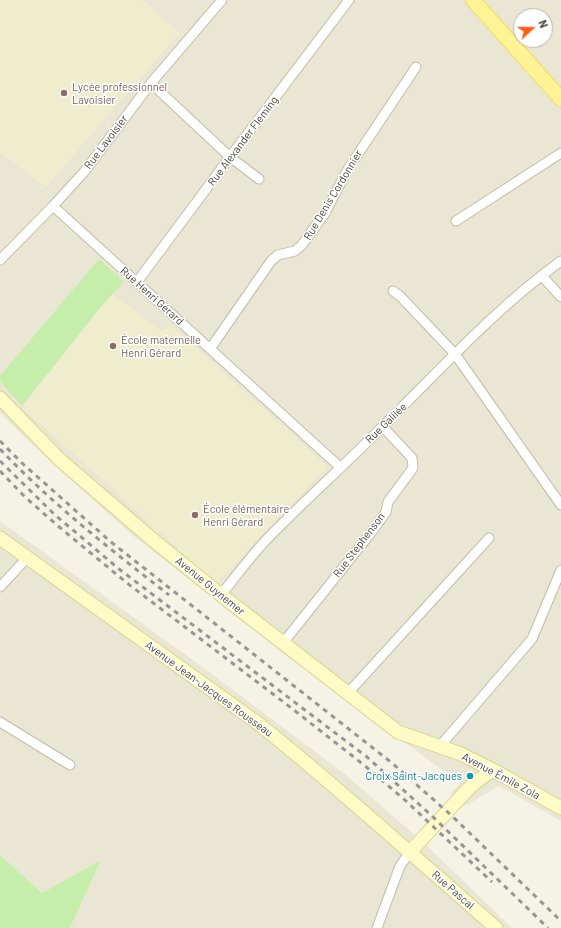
<!DOCTYPE html>
<meta charset="utf-8">
<style>
body{margin:0}
#map{position:relative;width:561px;height:928px;overflow:hidden;background:#f5f3e6;font-family:Barlow,sans-serif}
canvas{display:block}
.north{position:absolute;left:513px;top:8px;width:40px;height:40px;box-sizing:border-box;background:#fff;border:1px solid #b6b4ae;border-radius:50%;rotate:69deg;font-size:11px;font-weight:700;line-height:16px;text-align:center;color:#484434}
.north::after{content:'';display:block;margin:auto;width:14px;height:18px;background:#ff5e13;clip-path:polygon(50% 0,100% 100%,50% 72%,0 100%)}
</style>
<div id="map">
<canvas width="561" height="928"></canvas>
<div class="north">N</div>
</div>
<script>
const ctx = document.querySelector('canvas').getContext('2d');
ctx.lineJoin = 'round';
function paint(path, color) {
  ctx.fillStyle = color;
  ctx.fill(path, 'evenodd');
}
function stroke(path, color, width, dash) {
  ctx.strokeStyle = color;
  ctx.lineWidth = width;
  ctx.lineCap = dash ? 'butt' : 'round';
  ctx.setLineDash(dash || []);
  ctx.stroke(path);
}
function label(font, color, halo, rows, align = 'center') {
  ctx.font = font + ' Barlow,sans-serif';
  ctx.lineWidth = 3;
  ctx.setLineDash([]);
  ctx.textBaseline = 'middle';
  ctx.strokeStyle = halo;
  ctx.fillStyle = color;
  for (const [text, x, y, turn = 0] of rows) {
    ctx.save();
    ctx.translate(x, y);
    ctx.rotate((+turn || 0) * Math.PI / 180);
    ctx.textAlign = isNaN(turn) ? turn : align;
    if (halo) ctx.strokeText(text, 0, 0);
    ctx.fillText(text, 0, 0);
    ctx.restore();
  }
}
const residential = new Path2D(`
 M0 0H561V821L499 786 465 806 451 793 460 783 288 657 131 534 24 437 0 413ZM521 16H545V40H521Z
 M0 521 208 671 346 775 425 844 512 928H70L101 860 42 893 0 855Z`);
const education = new Path2D(`
 M0 0H142L180 33 46 187 0 153Z
 M113 294 162 331 170 325 175 329 325 464 326 469 267 529 218 583 178 552 177 547 160 532H154L145 525 148 521 28 413 22 406 103 304Z`);
const green = new Path2D(`
 M99 259 124 282 103 304 22 406 0 381V376Z
 M0 855 42 893 101 860 70 928H0Z`);
const street = new Path2D(`
 M151 83 230 157 259 179
 M53 206 340 467
 M456 221 561 153
 M0 260 53 206 84 172 151 83 222 0
 M542 276 561 297
 M137 282 230 157 349 0
 M393 291 400 296 455 354 561 505
 M210 349 271 261 278 255 295 251 302 245 325 213 348 169 416 67
 M0 587 27 558
 M221 595C236 576 251 556 267 539 305 500 346 464 384 425 441 369 496 308 561 261
 M283 643 370 534 386 512 388 502 413 468 412 458 383 427
 M348 693 489 538
 M0 722 70 765
 M440 746 532 639 561 570
 M377 928 400 866 410 852`);
const secondary = new Path2D(`
 M0 398 60 460 152 539 221 595 398 732 461 754 493 770 561 808
 M0 538 259 724C340 789 417 859 496 928
 M410 852 468 789 477 781 493 770`);
const primary = new Path2D(`
 M473 0 561 99`);
const rail = new Path2D(`
 M0 441 23 464 111 542 392 763 452 816 561 921
 M0 449C51 503 111 550 169 595
 M0 461 54 514 119 569 367 757 432 816 548 928
 M0 471 25 497 58 526 127 583 290 707 364 765 406 801 492 882`);
const markers = [
 [64,93,4,"#8d6e63"],
 [113,346,4,"#8d6e63"],
 [195,515,4,"#8d6e63"],
 [470,776,4,"#0f9aa8"]
];
const educationNames = [
 ["Lycée professionnel",72,87],
 ["Lavoisier",72,100],
 ["École maternelle",121,340],
 ["Henri Gérard",121,353],
 ["École élémentaire",203,509],
 ["Henri Gérard",203,522]
];
const streetNames = [
 ["Rue Alexander Fleming",243,141,-53],
 ["Rue Lavoisier",106,142,-53],
 ["Rue Denis Cordonnier",333,195,-59],
 ["Rue Henri Gérard",152,296,42],
 ["Rue Galilée",386,423,-44],
 ["Rue Stephenson",359,545,-53],
 ["Avenue Guynemer",210,586,39],
 ["Avenue Jean-Jacques Rousseau",209,689,36],
 ["Avenue Émile Zola",501,776,28],
 ["Rue Pascal",453,890,41]
];
const cultureNames = [
 ["Croix Saint-Jacques",462,776]
];
paint(residential, '#e9e6d3');
paint(education, '#f0ecce');
paint(green, '#c4eeaa');
stroke(street, '#c1bda7', 11);
stroke(secondary, '#d9d390', 15);
stroke(primary, '#f1dd58', 16);
stroke(street, '#fff', 9);
stroke(secondary, '#fffbc6', 13);
stroke(primary, '#fff395', 14);
stroke(rail, '#969696', 3, [5, 5]);
for (const [x, y, r, color] of markers) {
  const dot = new Path2D();
  dot.arc(x, y, r, 0, 2 * Math.PI);
  ctx.fillStyle = color;
  ctx.fill(dot);
  stroke(dot, '#fff', 1.5);
}
label('11px', '#785e54', '#fff', educationNames, 'left');
label('11px', '#484434', '#fff', streetNames);
label('11px', '#0d838f', '#fff', cultureNames, 'right');
</script>
